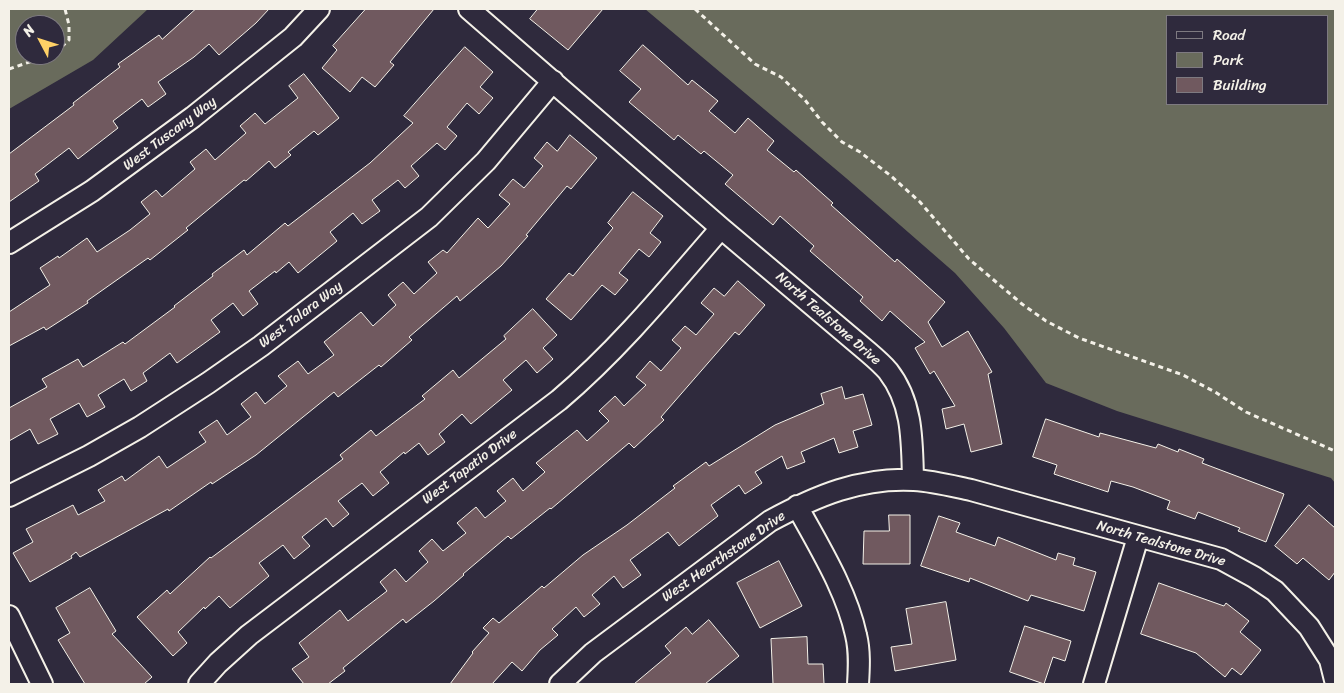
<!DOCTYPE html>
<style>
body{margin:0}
#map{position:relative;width:1344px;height:693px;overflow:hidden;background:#2f2a3d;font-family:Sriracha,sans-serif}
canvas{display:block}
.frame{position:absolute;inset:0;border:10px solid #f4f1e8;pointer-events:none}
.legend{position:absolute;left:1166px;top:15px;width:162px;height:90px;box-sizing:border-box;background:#2f2a3d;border:1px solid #7e7a81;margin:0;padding:6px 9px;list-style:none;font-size:15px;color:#f4f1e8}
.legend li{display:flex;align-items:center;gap:10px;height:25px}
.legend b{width:25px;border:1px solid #7e7a81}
.north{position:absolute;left:15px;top:15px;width:50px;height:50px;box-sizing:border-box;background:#2f2a3d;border:1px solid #7e7a81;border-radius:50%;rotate:310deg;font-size:14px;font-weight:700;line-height:20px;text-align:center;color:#f4f1e8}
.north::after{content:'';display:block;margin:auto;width:18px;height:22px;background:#ffd166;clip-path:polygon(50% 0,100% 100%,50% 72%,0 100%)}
</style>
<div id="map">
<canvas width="1344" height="693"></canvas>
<div class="frame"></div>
<ul class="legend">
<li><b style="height:6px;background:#2f2a3d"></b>Road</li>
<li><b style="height:14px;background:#696b5c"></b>Park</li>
<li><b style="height:14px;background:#70595f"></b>Building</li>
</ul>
<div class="north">N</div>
</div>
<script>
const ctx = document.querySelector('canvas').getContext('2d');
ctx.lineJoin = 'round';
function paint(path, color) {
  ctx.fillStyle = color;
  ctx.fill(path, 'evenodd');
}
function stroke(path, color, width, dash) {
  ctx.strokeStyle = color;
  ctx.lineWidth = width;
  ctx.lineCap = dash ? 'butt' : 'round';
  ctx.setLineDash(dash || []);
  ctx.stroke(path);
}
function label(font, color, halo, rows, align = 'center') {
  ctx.font = font + ' Sriracha,sans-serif';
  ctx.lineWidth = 4;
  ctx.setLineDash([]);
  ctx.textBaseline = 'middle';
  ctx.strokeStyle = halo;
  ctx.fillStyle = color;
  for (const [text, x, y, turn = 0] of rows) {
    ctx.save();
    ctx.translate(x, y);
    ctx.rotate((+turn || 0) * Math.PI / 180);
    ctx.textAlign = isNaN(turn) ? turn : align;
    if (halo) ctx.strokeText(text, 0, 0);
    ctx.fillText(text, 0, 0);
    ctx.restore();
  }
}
const green = new Path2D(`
 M9 9H148L93 60 9 109ZM25 25H55V55H25Z
 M645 9H1335V483L1331 478 1117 411 1046 383 1004 328 955 273 846 178ZM1168 16H1328V104H1168Z`);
const building = new Path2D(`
 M196 9H269L256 23 219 55 209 44 194 57 158 82 166 94 148 107 142 99 113 121 118 128 78 159 69 148 35 174 39 181 9 202V154L74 105 73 103 120 67 118 64 159 35 162 39Z
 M366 9H434L390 62 394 65 375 87 362 77 350 92 322 68 337 50 333 46Z
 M538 9H603L568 50 530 19Z
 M643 45 688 85 692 80 718 101 709 111 735 133 748 118 774 141 767 150 794 172 796 170 833 203 831 205 895 262 897 259 945 302 928 322 942 347 968 331 992 372 988 374 1002 444 971 452 964 424 946 429 942 409 955 406 934 371 930 374 915 348 925 342 890 311 882 321 860 301 863 297 810 251 814 246 780 216 773 225 725 184 733 175 704 151 701 154 678 135 674 140 629 102 641 89 620 71Z
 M465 47 493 72 480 87 493 98 479 114 467 103 447 127 457 136 445 150 437 143 411 166 419 176 405 188 398 180 372 200 380 211 362 224 353 213 330 232 337 241 298 273 289 262 276 273 275 271 249 291 258 304 243 316 233 303 211 320 220 332 177 363 170 353 143 373 147 381 131 391 124 379 98 395 105 407 87 417 79 403 50 419 58 434 38 444 30 429 9 441V408L47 387 42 379 78 359 83 367 123 342 125 344 175 307 174 306 213 276 212 274 244 250 247 255 285 223 288 226 370 163 413 123 404 116Z
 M304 74 339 118 318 135 314 131 288 152 291 155 275 168 269 161 246 181 244 180 186 228 188 230 150 260 148 258 87 301 88 303 46 330 44 327 9 346V312L50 285 40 268 58 256 59 258 87 238 97 252 130 230 150 214 141 202 156 190 162 197 195 169 190 162 206 149 215 160 246 133 240 126 255 113 265 124 298 98 289 86Z
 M570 135 597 158 571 189 567 186 526 235 528 236 501 266 460 301 457 296 409 337 412 340 381 367 379 365 338 397 334 392 256 455 212 484 211 482 169 511 168 509 80 557 76 552 71 556 72 558 30 582 13 553 33 542 26 529 73 505 78 515 105 501 98 490 122 476 125 481 159 456 167 468 206 442 199 432 217 420 227 435 251 417 241 404 256 392 265 404 287 386 278 376 298 361 308 374 334 355 324 342 361 312 373 326 396 305 388 295 403 282 414 294 437 273 428 262 443 250 447 253 478 218 488 228 510 204 499 195 513 179 524 188 543 166 534 158 547 142 557 151Z
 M633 192 663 216 650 233 661 242 649 257 639 249 619 273 628 280 615 295 602 285 571 320 546 299 569 273 573 276 613 228 608 223Z
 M738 281 765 305 739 335 735 332 661 417 664 420 634 448 629 443 551 509 550 508 511 539 508 536 463 574 464 575 434 601 406 623 403 619 343 668 345 671 328 684H304L292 669 309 657 299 643 340 610 348 621 362 610 387 591 380 582 395 569 406 582 428 562 419 551 432 539 443 551 466 533 457 523 476 507 485 518 506 501 497 491 513 478 523 491 545 472 536 463 577 430 587 441 609 421 599 411 615 396 624 406 646 385 636 377 650 361 661 371 681 348 672 340 685 326 696 335 714 314 701 303 714 288 724 296Z
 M533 309 557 335 543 348 553 359 537 373 526 360 503 380 512 390 471 424 462 414 439 434 445 442 428 455 419 443 405 454 404 452 380 472 389 483 373 496 362 483 338 501 349 514 333 527 326 518 302 537 310 546 294 559 283 545 259 563 269 576 230 608 219 596 205 609 204 607 178 632 187 643 173 656 137 617 167 590 170 594 210 557 211 558 343 459 340 455 371 430 376 436 425 399 422 396 453 370 459 378 506 339 504 336Z
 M842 387 845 399 863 394 872 425 853 431 858 447 839 453 834 438 801 452 805 462 787 469 782 456 755 472 762 483 745 494 739 485 711 505 718 516 679 546 668 532 630 560 641 575 623 588 614 576 592 595 600 604 584 617 576 607 552 629 558 635 540 650 522 671 512 662 492 684H450L473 653 472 652 489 633 483 628 493 618 499 623 542 586 544 588 583 555 627 525 675 488 673 486 706 462 709 466 775 425 824 404 821 394Z
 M1046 419 1099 437 1100 433 1156 448 1158 444 1178 452 1179 449 1204 459 1202 463 1284 494 1266 542 1238 531 1240 528 1198 512 1195 519 1167 509 1170 501 1133 487 1111 481 1108 492 1054 474 1057 465 1033 457Z
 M1309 505 1335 528V572L1329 580 1303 558 1297 564 1275 546Z
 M889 515H910V564H863L864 531H889Z
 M939 516 960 523 956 532 995 546 998 537 1056 560 1058 553 1075 558 1073 565 1096 572 1084 611 1031 595 1028 601 970 578 969 582 921 566Z
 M779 561 802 606 760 628 737 583Z
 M1159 583 1224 606 1226 603 1249 621 1240 632 1261 650 1241 675 1232 668 1225 677 1196 653 1141 634Z
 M90 588 116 631 112 634 152 677 144 684H85L58 640 70 633 56 608Z
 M946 602 956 660 895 671 891 647 912 644 906 609Z
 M709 620 739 656 705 684H634L671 653 665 646 686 627 692 634Z
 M1025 626 1071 641 1065 661 1053 657 1044 684 1010 672Z
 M807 637 808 664H823L824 684H773L771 639Z`);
const path = new Path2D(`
 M695 9 755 64 781 77 805 100 822 122 842 142 860 152 891 176 920 202 969 259 1022 304 1046 321 1079 338 1183 375 1215 392 1246 412 1335 451
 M55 53 69 40V25L65 9
 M9 69 50 55`);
const minor = new Path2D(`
 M469 9 721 228 868 352C875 358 882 364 888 371 913 403 912 441 913 480
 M9 243 92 191 193 117 293 37 319 9
 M9 496 89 456 140 427 208 383 261 346 429 217 486 161 553 81
 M797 506C819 547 846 589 856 635 860 651 859 668 858 684
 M9 616 42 684
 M199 684 218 663 249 635 559 400C619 349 669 288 721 228
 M560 684 593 653 770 521C816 496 861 477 914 480 933 481 952 486 971 490L1221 559 1254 577 1275 591 1309 627 1330 660 1335 680
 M1094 684 1138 537`);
const streetNames = [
 ["West Tuscany Way",170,134,-37],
 ["West Talara Way",301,315,-37],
 ["North Tealstone Drive",828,319,41],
 ["West Tapatio Drive",470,467,-37],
 ["North Tealstone Drive",1161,544,16],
 ["West Hearthstone Drive",724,557,-35]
];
paint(green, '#696b5c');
paint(building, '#70595f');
stroke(building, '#f4f1e8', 1);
stroke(minor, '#f4f1e8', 24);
stroke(path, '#f4f1e8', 3, [5, 4]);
stroke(minor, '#2f2a3d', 20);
label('14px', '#f4f1e8', '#2f2a3d', streetNames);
</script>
